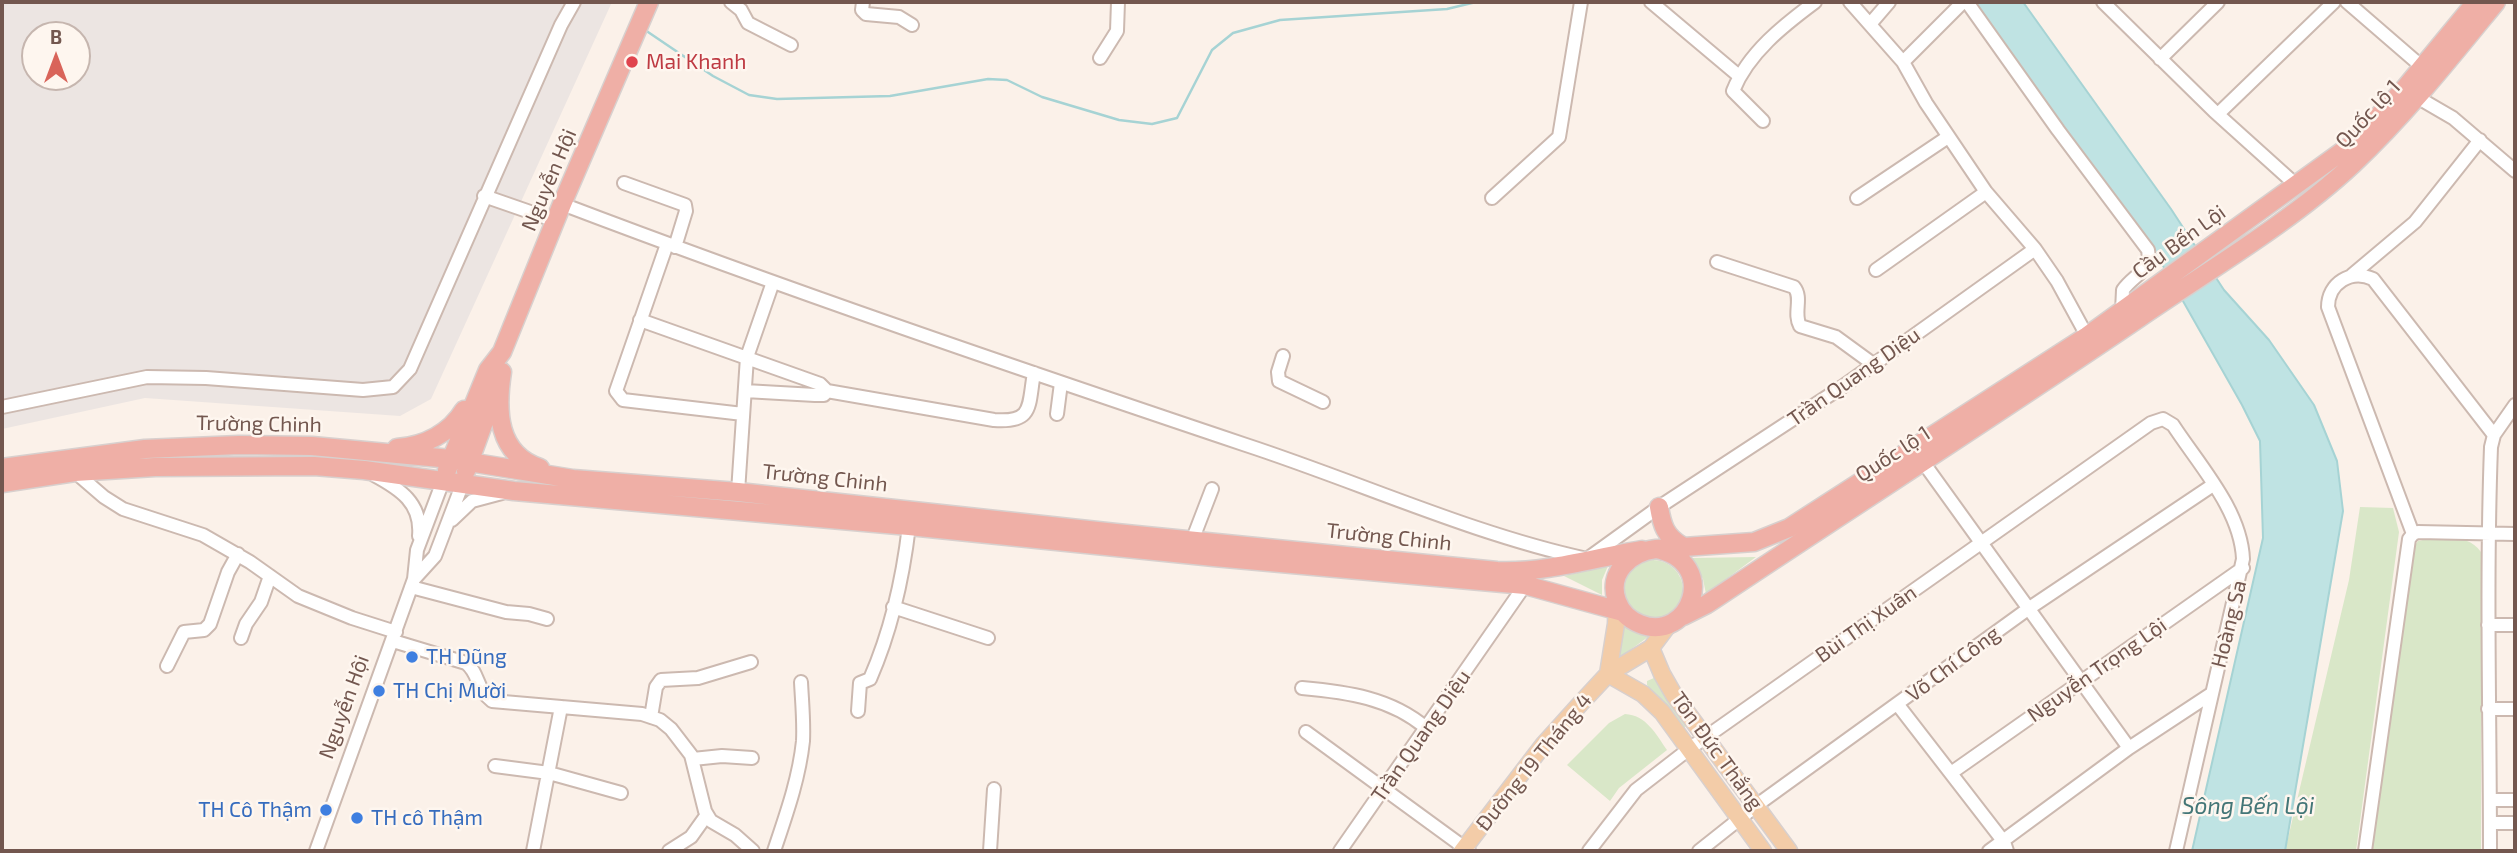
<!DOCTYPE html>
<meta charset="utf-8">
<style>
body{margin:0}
#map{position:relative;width:2517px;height:853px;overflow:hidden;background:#fbf1e9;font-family:"Exo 2",sans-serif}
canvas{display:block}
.frame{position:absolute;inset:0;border:4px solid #73574f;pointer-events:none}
.north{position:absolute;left:21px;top:21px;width:70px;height:70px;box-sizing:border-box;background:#fef6ef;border:2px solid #c6b6af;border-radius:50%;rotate:0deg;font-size:19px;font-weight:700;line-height:28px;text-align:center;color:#73574f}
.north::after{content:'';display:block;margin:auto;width:24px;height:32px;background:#d9645a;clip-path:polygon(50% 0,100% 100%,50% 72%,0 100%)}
</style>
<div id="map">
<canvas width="2517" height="853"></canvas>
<div class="frame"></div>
<div class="north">B</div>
</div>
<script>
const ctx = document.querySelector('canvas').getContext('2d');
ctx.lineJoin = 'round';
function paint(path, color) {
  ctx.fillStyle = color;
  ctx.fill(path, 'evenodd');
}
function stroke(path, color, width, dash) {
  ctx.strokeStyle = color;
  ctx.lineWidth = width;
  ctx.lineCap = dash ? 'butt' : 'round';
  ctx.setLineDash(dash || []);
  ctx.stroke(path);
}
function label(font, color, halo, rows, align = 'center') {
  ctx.font = font + ' "Exo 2",sans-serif';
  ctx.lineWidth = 5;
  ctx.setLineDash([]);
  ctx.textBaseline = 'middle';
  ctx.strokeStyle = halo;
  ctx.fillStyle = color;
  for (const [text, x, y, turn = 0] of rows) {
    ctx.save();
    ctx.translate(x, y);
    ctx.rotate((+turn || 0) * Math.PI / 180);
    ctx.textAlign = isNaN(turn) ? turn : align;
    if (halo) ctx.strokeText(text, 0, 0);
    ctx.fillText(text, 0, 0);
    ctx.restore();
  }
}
const industrial = new Path2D(`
 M2 2H612L431 399 400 416 145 398 2 429ZM35 35H77V77H35Z`);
const green = new Path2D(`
 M2360 507 2393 508 2399 532 2356 851H2285L2349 580Z
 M2428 539C2448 539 2468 534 2481 552V851H2369L2412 549 2418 541Z
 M1756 557 1706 594 1703 579 1691 558Z
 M1623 590a30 30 0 1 1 60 0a30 30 0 1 1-60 0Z
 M1608 566 1602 580V595L1564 576Z
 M1623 625 1648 637 1619 658Z
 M1654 678H1657L1686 726 1683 729 1647 685V681Z
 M1625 714C1646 715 1656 734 1667 750L1619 788 1610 801 1567 765 1609 723Z`);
const water = new Path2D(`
 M1972 2H2023L2171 209 2224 290 2269 340 2314 405 2337 461 2343 511 2285 851H2192L2263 538 2260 441 2242 405 2150 243 2123 210Z`);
const stream = new Path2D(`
 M645 30 713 76 749 95 777 99 890 96 988 79 1007 80 1042 97 1119 120 1152 124 1177 118 1212 50 1233 33 1280 20 1447 9 1476 2`);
const minor = new Path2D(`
 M731 2 741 10 748 23 791 45
 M863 2 862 10 866 14 899 17 912 25
 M1651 2 1739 76
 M1850 2 1903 62 1926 103 1986 192 2035 249
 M1967 2 2058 130 2148 250C2152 271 2133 275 2123 290L2122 311
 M2103 2 2214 111 2295 184
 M2347 2 2428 72
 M1871 23 1889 2
 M1100 58 1117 31 1118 2
 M2160 59 2218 2
 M1903 62 1963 2
 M2410 93 2453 118 2515 171
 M2218 114 2334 2
 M1763 121 1733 91C1748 53 1784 25 1815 2
 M624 183 685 205 686 211 675 247
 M484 196 556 221
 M1492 198 1559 137 1581 2
 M1857 198 1948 137
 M562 204C788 290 1017 368 1246 445 1359 482 1472 534 1587 559L1659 507 1842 387 2035 249 2057 281 2087 336
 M667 244 616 391 623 400 743 414
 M1717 262 1794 287C1803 298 1793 313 1800 326L1836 337 1873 364
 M1876 270 1986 192
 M2352 275 2415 222 2480 140
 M640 320 820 384 827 391 994 420C1034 423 1028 406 1034 373
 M1283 356 1278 372 1279 381 1323 402
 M745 391 815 395H824L827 391
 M2 407 147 377 206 378 363 390 393 387 410 369 561 25 574 2
 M1057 414 1061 383
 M1923 462 2129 748
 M75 472 104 497 123 509 203 535 250 562 298 596 352 618 396 632
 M374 475C400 489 422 503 419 536
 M738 492 747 357 773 282
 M452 520 472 501 502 493
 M2413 534 2328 307C2328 283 2351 269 2373 279L2494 435
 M1192 541 1212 489
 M415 578 435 556 462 485
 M411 587 506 612 529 614 547 619
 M893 607 988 638
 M2488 625H2515
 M241 638 246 624 261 602 270 576
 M393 641 466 663C480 674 475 688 492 701L642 714 660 720 671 729 691 755 705 811 711 821 735 835 753 851
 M167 666 184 632 204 630 210 624 228 572 238 554
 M1302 688C1347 692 1391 698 1426 728
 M1898 705 2004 842 2007 851
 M2488 709H2515
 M858 711 860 683 870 679C891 631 903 577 909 526
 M651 717 656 687 661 680 698 678 751 662
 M1306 732 1469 851
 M693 759 722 756 752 758
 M495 766 549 773 621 793
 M1951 773 2243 568
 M2490 800H2515
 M2490 823H2515
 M316 851 414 579 417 550 443 481
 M533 851 561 707
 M669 851 691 837 706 816
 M774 851C786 815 799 779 803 741 804 721 802 702 801 682
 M990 851 994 789
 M1340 851 1525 585
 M1589 851 1636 790 1689 749 2151 423 2163 419 2173 425C2199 465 2241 510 2243 559L2176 851
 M1699 851 1757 805 2028 609 2213 485
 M1989 851 2129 748 2211 694
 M2365 851 2409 539 2413 534 2418 532 2515 534
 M2490 851C2490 716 2486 582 2491 447L2494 435 2515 405`);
const major = new Path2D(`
 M1651 648 1662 674 1674 695 1789 851
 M1608 674 1643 694 1662 712 1763 851
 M1608 674 1616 624 1617 601
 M1462 851 1544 744 1581 703 1608 674 1651 648 1669 624`);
const highway = new Path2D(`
 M502 372C496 411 497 454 540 468
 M397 448C425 446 450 433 464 410
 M2 468 145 449 239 445 312 446 451 459 573 479 738 492 1116 533 1497 571C1547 573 1593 558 1642 550
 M447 470 488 370 502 352 562 204 649 2
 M466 471 495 392
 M2 483 75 472 155 467 314 466 364 470 514 491 909 526 1214 557 1525 585 1623 612
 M1659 507C1662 525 1665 536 1682 546
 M1656 549C1721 562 1690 644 1640 624 1630 620 1621 612 1617 601 1607 573 1630 552 1656 549L1754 542 1789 528 2087 336 2351 145 2405 88 2476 2
 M1683 616 1707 604C1851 508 1996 415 2139 318 2209 270 2291 222 2353 164 2405 115 2451 57 2496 2`);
const markers = [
 [632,62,7,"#e0444e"],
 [412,657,7,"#3f7fe0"],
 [379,691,7,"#3f7fe0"],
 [326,810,7,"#3f7fe0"],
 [357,818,7,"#3f7fe0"]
];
const healthNames = [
 ["Mai Khanh",646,62]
];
const streetNames = [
 ["Quốc lộ 1",2368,114,-47],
 ["Nguyễn Hội",549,180,-67],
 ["Cầu Bến Lội",2179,242,-36],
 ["Trần Quang Diệu",1854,377,-35],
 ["Trường Chinh",259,424,1],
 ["Quốc lộ 1",1893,454,-33],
 ["Trường Chinh",825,478,6],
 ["Trường Chinh",1389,537,6],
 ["Bùi Thị Xuân",1866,624,-35],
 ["Hoàng Sa",2229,624,-76],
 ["Võ Chí Công",1953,664,-37],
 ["Nguyễn Trọng Lội",2097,670,-35],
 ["Nguyễn Hội",344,707,-70],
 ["Trần Quang Diệu",1421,736,-55],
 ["Tôn Đức Thắng",1717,751,54],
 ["Đường 19 Tháng 4",1534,762,-51]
];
const shopNames = [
 ["TH Dũng",426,657],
 ["TH Chị Mười",393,691],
 ["TH Cô Thậm",312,810,"right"],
 ["TH cô Thậm",371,818]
];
const waterNames = [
 ["Sông Bến Lội",2248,806]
];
paint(industrial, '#ece5e2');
paint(green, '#d9e7c8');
paint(water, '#bfe3e3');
stroke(water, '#a6d3d4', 2);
stroke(stream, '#a6d3d4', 2.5);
stroke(minor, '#ccb9b0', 16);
stroke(major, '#d8d0ce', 19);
stroke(highway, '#d8d0ce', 21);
stroke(minor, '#fff', 12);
stroke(major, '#f3cca8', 16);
stroke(highway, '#efafa6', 18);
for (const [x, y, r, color] of markers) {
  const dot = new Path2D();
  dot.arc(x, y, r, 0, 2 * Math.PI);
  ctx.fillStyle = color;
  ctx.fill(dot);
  stroke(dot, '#fef6ef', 2.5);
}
label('21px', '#be3a42', '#fef6ef', healthNames, 'left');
label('21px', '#73574f', '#fef6ef', streetNames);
label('21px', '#366cbe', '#fef6ef', shopNames, 'left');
label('italic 23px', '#437677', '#fef6ef', waterNames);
</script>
